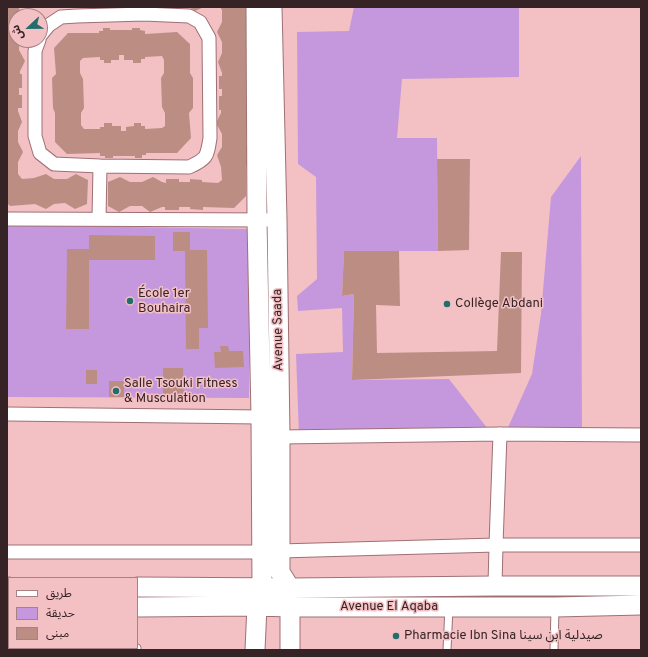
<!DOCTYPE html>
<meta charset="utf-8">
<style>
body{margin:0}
#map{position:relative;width:648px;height:657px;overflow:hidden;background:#f3c0c4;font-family:Overpass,"Noto Sans Arabic",sans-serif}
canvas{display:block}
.frame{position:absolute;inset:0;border:8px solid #362325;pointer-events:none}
.legend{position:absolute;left:8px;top:577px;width:130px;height:72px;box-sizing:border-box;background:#f3c0c4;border:1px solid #a78184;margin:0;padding:5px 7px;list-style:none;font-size:12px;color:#362325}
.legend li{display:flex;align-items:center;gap:8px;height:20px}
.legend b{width:20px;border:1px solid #a78184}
.north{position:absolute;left:8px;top:8px;width:40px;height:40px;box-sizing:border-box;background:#f3c0c4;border:1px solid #a78184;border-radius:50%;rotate:248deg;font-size:11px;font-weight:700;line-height:16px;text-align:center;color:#362325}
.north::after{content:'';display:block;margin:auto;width:14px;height:18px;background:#236e6d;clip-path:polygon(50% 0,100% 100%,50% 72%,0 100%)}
</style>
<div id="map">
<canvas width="648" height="657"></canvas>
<div class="frame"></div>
<ul class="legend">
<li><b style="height:5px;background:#fff"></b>طريق</li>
<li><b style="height:11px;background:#c598dd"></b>حديقة</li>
<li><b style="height:11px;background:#bc8e83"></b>مبنى</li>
</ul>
<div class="north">ش</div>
</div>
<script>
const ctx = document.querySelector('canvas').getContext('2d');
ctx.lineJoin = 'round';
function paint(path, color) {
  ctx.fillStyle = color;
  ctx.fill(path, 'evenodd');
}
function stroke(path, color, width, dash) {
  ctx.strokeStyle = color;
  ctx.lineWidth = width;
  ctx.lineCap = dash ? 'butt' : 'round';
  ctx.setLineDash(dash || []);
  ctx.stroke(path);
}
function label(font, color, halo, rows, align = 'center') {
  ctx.font = font + ' Overpass,"Noto Sans Arabic",sans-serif';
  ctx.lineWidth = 3;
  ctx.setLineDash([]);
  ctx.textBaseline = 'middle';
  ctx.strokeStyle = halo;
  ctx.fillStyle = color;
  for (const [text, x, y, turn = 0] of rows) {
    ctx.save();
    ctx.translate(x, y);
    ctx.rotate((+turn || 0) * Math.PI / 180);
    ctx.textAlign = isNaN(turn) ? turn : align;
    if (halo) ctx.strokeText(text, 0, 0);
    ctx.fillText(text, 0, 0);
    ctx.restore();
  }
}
const green = new Path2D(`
 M354 7H519V77L402 79 397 138H437L438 251H344L342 296 354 294 352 380 449 379 488 429 299 435 296 354 343 352 342 308 298 311 297 296 317 279 316 177 298 164 297 32 349 31Z
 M581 156 582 432H506L532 374 541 314 551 197Z
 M7 225 250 229 249 398 7 397Z`);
const building = new Path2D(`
 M7 7H19L20 16H16V40H19V50L25 61 20 71V74H22V88H19V95H22V108H18V111L22 122 18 131V142L23 152 18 162V174L22 179 34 178 46 174 54 179H67L76 174 88 180 87 204 75 209 65 203 54 204 46 209 35 204 10 206 7 203Z
 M189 7H204L195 11Z
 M220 7H247L252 32 246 42 247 53 251 63 246 73 247 76H249V88H247V98H250L252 126 246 133V145L252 155 246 166V196L234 208 203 207V210L190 209V207H179V210H165V207H162L150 212 142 206H130L119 212 108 206V182L120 177 130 182H142L153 177 162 182 166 183V179H179V182H190V179L202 180V182L218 183 222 180 221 167 217 155 222 147V134L216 123 221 113V110H219V96H222V89H219V76H222V73L218 62 222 53V42L217 32 222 22V10Z
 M103 28H110V30H132V28H140V30L145 31V34L177 32 190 44V73L193 78V108L189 113 191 138 177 153H146V155H142V158H135V156H113V158H105V156H100V153L67 154 55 142V113L53 108 52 78 56 74 54 48 68 33H99V31H103ZM119 55H124V60H133V63H141V59H145V57L162 56 164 60V73L161 78 162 107 165 113V126L162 128 145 129V126H141V123H134V126L126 127V131H121V126H112V123H104V127H100V129H84L81 125V113L84 108 83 79 80 73V61L83 58 100 57V60H104V63H111V60H119Z
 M437 159H470L469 250 438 251Z
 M173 232H190V250H207L208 328H199V349H186L185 251H173Z
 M89 235 155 236V260H89V329H66L67 249H89Z
 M344 251H399L400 306 376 305 377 353 497 351 501 252H522L521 373 352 380 354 294 342 296Z
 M220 346H228L229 351H243L244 367 215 368 214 352H221Z
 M163 368H183L184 397 163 398Z
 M86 370H97V384H86Z
 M109 381H124V397H109Z`);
const lane = new Path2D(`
 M137 650V648
 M447 650 449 607
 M554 650 555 608`);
const street = new Path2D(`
 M40 36 49 25 61 17 77 16 144 14 189 16 200 22 209 38 210 138C207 157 207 159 189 167L100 166
 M39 40 35 51V136L40 153 54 164 100 166 99 219
 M7 219 277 220
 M7 414 261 417 280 437 500 434 641 435
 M7 552H262L280 551 496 545H641
 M495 586 496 545 500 434
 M42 648V650`);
const secondary = new Path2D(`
 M272 7 277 220 280 437V572L290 588V650
 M7 587H9
 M137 587 290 588 495 586H641
 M137 607 257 606 290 607H555L641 605
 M7 608H9
 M255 650 257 606 262 588 261 417 257 220 256 7`);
const markers = [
 [130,301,4,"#236e6d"],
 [447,304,4,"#236e6d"],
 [116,391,4,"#236e6d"],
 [396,636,4,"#236e6d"]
];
const poiNames = [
 ["École 1er",138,294],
 ["Bouhaira",138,309],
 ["Collège Abdani",455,304],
 ["Salle Tsouki Fitness",124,384],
 ["& Musculation",124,399],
 ["Pharmacie Ibn Sina صيدلية ابن سينا",404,636]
];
const streetNames = [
 ["Avenue Saada",279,330,-91],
 ["Avenue El Aqaba",389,607]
];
paint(green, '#c598dd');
paint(building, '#bc8e83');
stroke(lane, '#9e7074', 9);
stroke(street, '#9e7074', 15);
stroke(secondary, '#9e7074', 21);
stroke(lane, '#fff', 7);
stroke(street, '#fff', 13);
stroke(secondary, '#fff', 19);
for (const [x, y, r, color] of markers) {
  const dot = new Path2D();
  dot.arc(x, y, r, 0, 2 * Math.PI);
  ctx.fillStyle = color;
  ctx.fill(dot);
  stroke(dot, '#f3c0c4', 1.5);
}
label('13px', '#362325', '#f3c0c4', poiNames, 'left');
label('13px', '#362325', '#f3c0c4', streetNames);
</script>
